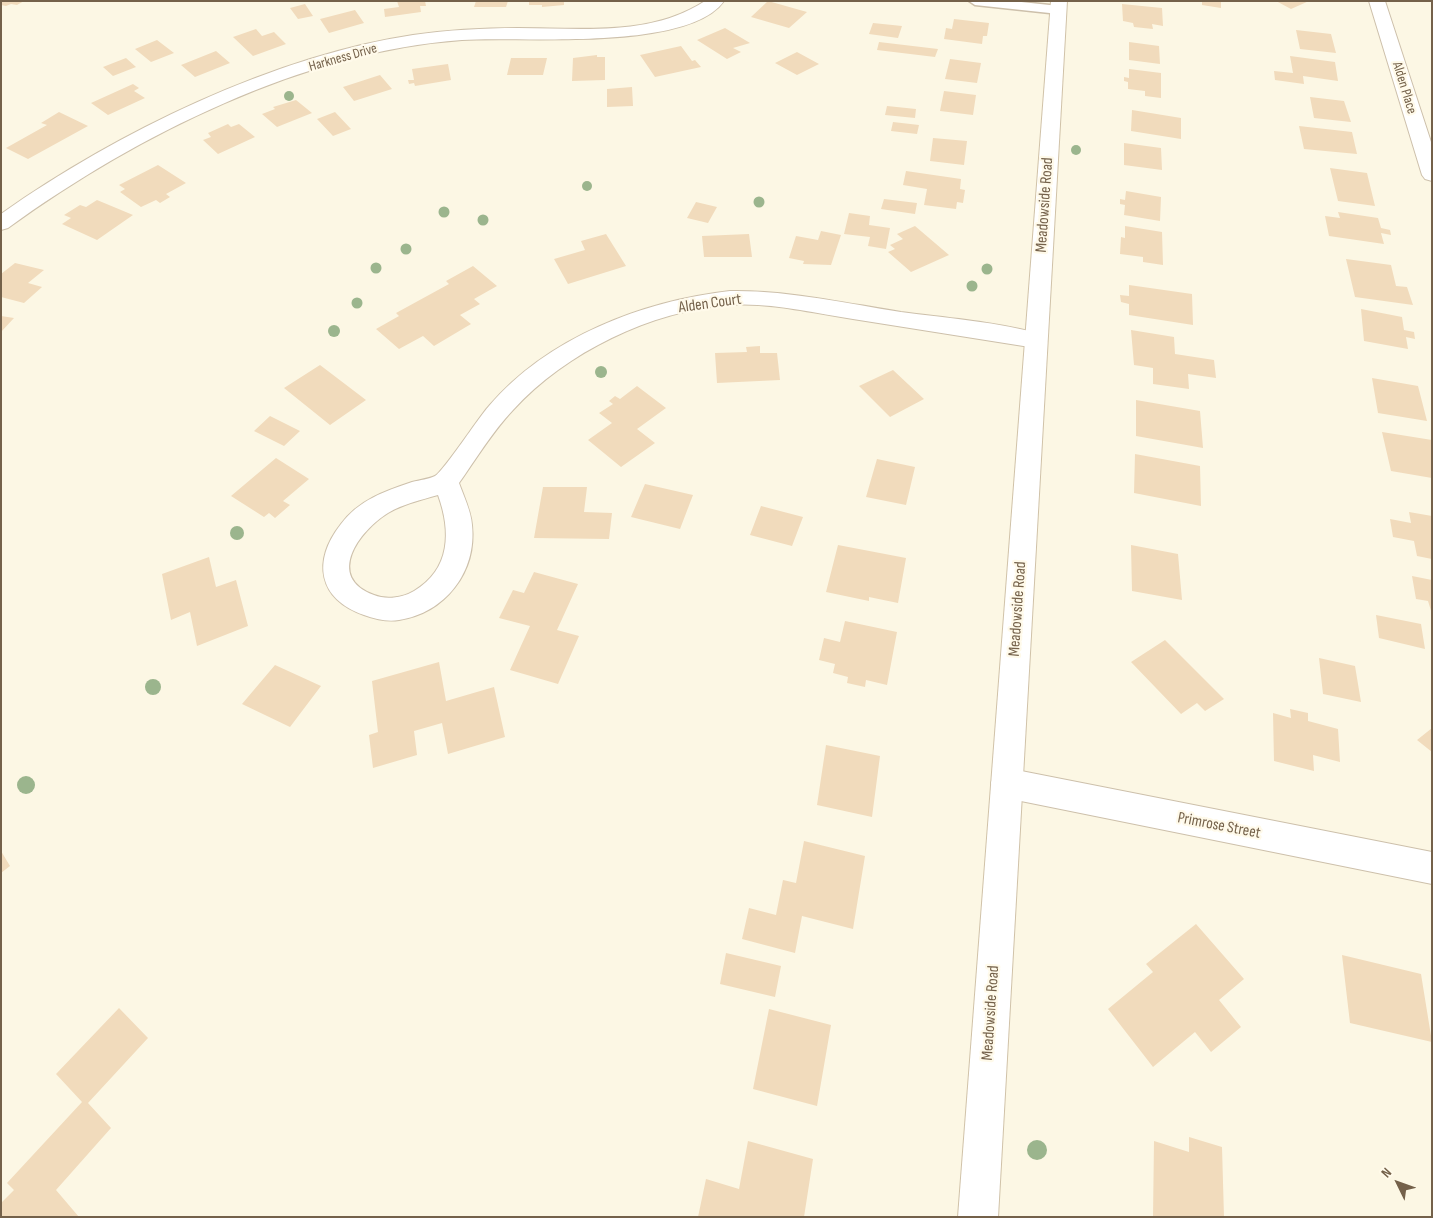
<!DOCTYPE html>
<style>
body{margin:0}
#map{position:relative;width:1433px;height:1218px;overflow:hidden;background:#fcf7e4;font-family:"Sofia Sans Condensed",sans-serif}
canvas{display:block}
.frame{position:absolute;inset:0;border:2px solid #74614a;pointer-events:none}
.north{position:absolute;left:1373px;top:1158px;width:50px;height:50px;-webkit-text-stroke:4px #fffaea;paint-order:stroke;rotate:312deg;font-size:14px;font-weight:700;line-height:20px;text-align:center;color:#74614a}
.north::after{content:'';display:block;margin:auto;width:18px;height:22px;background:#74614a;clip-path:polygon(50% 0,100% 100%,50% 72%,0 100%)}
</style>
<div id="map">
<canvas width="1433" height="1218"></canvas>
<div class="frame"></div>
<div class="north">N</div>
</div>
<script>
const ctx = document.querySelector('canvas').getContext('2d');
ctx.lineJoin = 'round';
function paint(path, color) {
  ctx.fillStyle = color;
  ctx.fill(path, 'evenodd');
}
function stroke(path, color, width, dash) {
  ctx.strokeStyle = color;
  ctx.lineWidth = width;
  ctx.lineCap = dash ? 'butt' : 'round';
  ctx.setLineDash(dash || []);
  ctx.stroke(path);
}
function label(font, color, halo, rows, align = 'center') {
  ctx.font = font + ' "Sofia Sans Condensed",sans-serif';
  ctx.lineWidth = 4.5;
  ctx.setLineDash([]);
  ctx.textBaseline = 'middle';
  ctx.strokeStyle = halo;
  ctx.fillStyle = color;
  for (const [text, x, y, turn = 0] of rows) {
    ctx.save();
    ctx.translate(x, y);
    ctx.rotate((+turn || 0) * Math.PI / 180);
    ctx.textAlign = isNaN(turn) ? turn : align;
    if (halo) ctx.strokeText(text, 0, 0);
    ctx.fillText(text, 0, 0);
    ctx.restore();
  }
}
const building = new Path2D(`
 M1 1H24L17 5 11 4 6 6 1 5Z
 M397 1H425L426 6H420L421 12 385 17 384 9 399 7Z
 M476 1H508L506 7H474Z
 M529 1H564V5L542 7V5H529Z
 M768 1 807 12 789 28 751 17Z
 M1202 1H1221V8L1202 5Z
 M1276 1H1309L1291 9Z
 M305 4 313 16 298 19 290 8Z
 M1122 4 1162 8 1163 26 1152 24 1153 29 1134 27 1133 23 1123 21Z
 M355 10 364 23 329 33 320 19Z
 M954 19 989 23 987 36H983L982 44 944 39 946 28 952 29Z
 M873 23 902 26 898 38 869 34Z
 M725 28 750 43 733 48 741 52 727 59 697 40Z
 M256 29 262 36 274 32 286 44 253 56 233 37Z
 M1296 30 1331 34 1336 53 1300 49Z
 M157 40 174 53 151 62 135 49Z
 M879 42 938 49 935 57 877 50Z
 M1129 42 1159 46 1160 64 1129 60Z
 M681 46 692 61 695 60 701 67 655 77 640 55Z
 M216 51 230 63 195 77 181 65Z
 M797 52 819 64 797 75 775 63Z
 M597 55V57H605V80L572 81 573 58Z
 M1290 56 1335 62 1338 81 1303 76 1304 84 1275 80 1274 71 1293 73Z
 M126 58 136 67 113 76 103 67Z
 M511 58H547L543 75H507Z
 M950 59 981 63 977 83 945 79Z
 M448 64 451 80 415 86 414 83 409 84 408 80H414L412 69Z
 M1129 69 1161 73V98L1145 96V91L1128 89V82L1124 81V77L1129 78Z
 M380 75 392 89 354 101 343 87Z
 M133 84 139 88 134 91 145 98 108 115 91 103Z
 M632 87 633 106 607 107V89Z
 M944 91 976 95 973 115 940 111Z
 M1310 97 1344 101 1351 122 1314 118Z
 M296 100 312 113 277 127 262 114 275 109 273 107Z
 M887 106 916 109 915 118 885 115Z
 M1132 110 1181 118V139L1131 131Z
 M59 112 88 126 28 159 6 148 47 125 41 123Z
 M335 112 351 129 333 136 317 119Z
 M893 122 919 125 917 134 891 131Z
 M228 124 231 127 239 124 255 137 218 154 203 140 211 137 208 133Z
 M1299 126 1352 132 1357 154 1304 149Z
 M933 138 967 141 964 165 930 161Z
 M1124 143 1161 148 1162 170 1124 165Z
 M158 165 186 183 166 194 170 197 160 203 156 200 141 207 120 192 125 189 119 185Z
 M1330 168 1367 173 1375 206 1338 201Z
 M906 171 961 179 960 189 965 190 963 203 957 202 956 209 924 205 927 189 903 185Z
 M1126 191 1161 197 1160 221 1124 215 1125 205 1120 204V199L1125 200Z
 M884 199 917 203 915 214 881 209Z
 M97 200 133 215 97 240 62 224 71 218 64 215 80 205 86 207Z
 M696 202 717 207 708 223 687 218Z
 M1338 212 1378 218 1381 228 1390 230 1391 235 1381 233 1384 244 1329 236 1325 216 1340 218Z
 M849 213 870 216 869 225 890 228 886 249 868 246 870 237 844 234Z
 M915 226 949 255 911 272 888 252 895 249 890 245 903 239 897 234Z
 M1125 226 1162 232 1163 265 1143 262V257L1120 254 1121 237 1125 238Z
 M821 231 841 235 831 265 803 264 804 261 789 258 796 236 818 240Z
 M606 234 626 266 568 284 554 259 585 250 581 241Z
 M749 234 752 257H704L702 236Z
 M1346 259 1391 265 1396 286 1407 287 1413 305 1355 297Z
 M15 263 44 270 28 283 42 287 24 303 1 297V274Z
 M473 266 497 286 474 299 480 304 460 315 471 324 434 346 423 336 399 349 376 329 399 316 396 313 449 284 446 281Z
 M1129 285 1192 294 1193 325 1129 315V304L1121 302 1120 295 1129 296Z
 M1361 309 1402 317 1404 330 1414 332 1415 339 1406 337 1408 349 1364 341Z
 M1 316 14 318 1 332Z
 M1131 330 1174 337 1175 354 1214 360 1216 378 1188 374 1189 389 1153 384V368L1134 365Z
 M760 346V353H777L780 380 717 383 715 353 747 352 746 347Z
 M320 365 366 400 330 425 284 388Z
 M893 370 924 399 890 417 859 386Z
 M1372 378 1418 386 1427 421 1378 413Z
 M637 386 666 408 637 429 655 443 621 467 588 440 612 423 599 413 613 404 609 401 615 396 620 399Z
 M1136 400 1200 411 1203 448 1136 436Z
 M270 416 300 431 284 446 254 431Z
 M1382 432 1432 440V478L1391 471Z
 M1135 454 1200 466 1201 506 1134 493Z
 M276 458 309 479 283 501 290 505 275 518 269 513 264 517 231 496Z
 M877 459 915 467 906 505 866 497Z
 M645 484 693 495 680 529 631 517Z
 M543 487H587L584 512 612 513 609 539 534 538Z
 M761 506 803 517 792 546 750 535Z
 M1409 512 1432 516V559L1417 556 1414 541 1393 537 1390 519 1411 523Z
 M838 545 906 558 898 603 869 597V601L826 592Z
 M1131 545 1178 554 1182 600 1132 591Z
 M209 557 216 587 236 580 248 626 197 646 190 612 171 620 162 574Z
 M534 572 578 584 557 630 579 636 558 684 510 670 530 626 499 618 513 590 524 593Z
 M1412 576 1432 580V614L1428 601 1416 599Z
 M1376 615 1421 624 1425 649 1379 638Z
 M845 621 897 632 887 685 866 680 865 687 847 683 848 677 833 673 835 664 819 660 824 638 840 642Z
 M1165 640 1224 699 1205 711 1197 703 1181 714 1131 662Z
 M1319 658 1355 666 1361 702 1323 694Z
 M439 662 446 701 494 687 505 737 448 754 442 723 414 731 417 755 373 768 369 735 378 732 372 681Z
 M275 665 321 686 290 727 242 704Z
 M1290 709 1308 713V721L1338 729 1340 762 1313 755 1314 771 1274 761 1273 713 1291 718Z
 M1432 728V752L1417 740Z
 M826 745 880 756 872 817 817 805Z
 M804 841 865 856 853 929 802 916 795 953 742 939 749 908 776 915 783 880 796 883Z
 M1 851 10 866 1 873Z
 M1196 924 1244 979 1219 1000 1241 1027 1211 1052 1195 1032 1153 1067 1108 1009 1153 972 1146 964Z
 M726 953 781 966 775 997 720 984Z
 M1342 955 1421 974 1432 1042 1350 1023Z
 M119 1008 148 1038 88 1103 111 1128 56 1190 79 1217H1V1203L14 1190 7 1183 82 1102 56 1074Z
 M769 1009 831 1025 817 1106 753 1089Z
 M1189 1137 1222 1147 1224 1217H1153L1154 1141 1189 1152Z
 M748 1141 813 1159 804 1217H698L706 1179 739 1189Z`);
const lane = new Path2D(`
 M969 1H1012L1059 6 1065 10 1059 14 975 5Z`);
const street = new Path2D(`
 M705 1H724C688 52 521 36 462 40 304 51 135 136 8 228L1 230V214C116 133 273 56 413 35 448 30 483 28 518 28 581 28 650 37 705 1Z
 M1369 1H1385L1432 145V181L1425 179 1422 175Z
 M730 291C787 290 844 303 901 312 946 318 1000 322 1044 335L1047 340 1044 345 1036 348C975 338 914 329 853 319 812 313 771 302 729 305 651 311 566 352 513 410 492 432 476 459 459 483 464 497 471 511 472 525 477 572 445 613 399 620 387 622 375 619 364 615 318 599 312 561 341 524 359 500 385 491 412 482 420 480 429 479 435 476 443 472 479 417 489 406 548 337 643 301 730 291ZM438 495C451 531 451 569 414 591 402 598 386 600 374 595 325 577 359 531 388 513 403 504 421 500 438 495Z
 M1006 768 1432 852V884L1006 798 995 793 991 783 995 773Z`);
const secondary = new Path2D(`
 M1051 1H1067L998 1217H958Z`);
const trees = [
 [289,96,5],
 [1076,150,5],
 [587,186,5],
 [759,202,5.5],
 [444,212,5.5],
 [483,220,5.5],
 [406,249,5.5],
 [376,268,5.5],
 [987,269,5.5],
 [972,286,5.5],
 [357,303,5.5],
 [334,331,6],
 [601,372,6],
 [237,533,7],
 [153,687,8],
 [26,785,9],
 [1037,1150,10]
];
const farStreetnames = [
 ["Harkness Drive",343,58,-16],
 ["Alden Place",1404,88,73]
];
const streetNames = [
 ["Meadowside Road",1045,205,-86],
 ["Alden Court",710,304,-8],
 ["Meadowside Road",1018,609,-86],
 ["Primrose Street",1219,826,11],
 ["Meadowside Road",991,1013,-86]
];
paint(building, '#f1dbbc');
stroke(lane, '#cdc0ab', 3);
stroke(street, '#cdc0ab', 2);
stroke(secondary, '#d0c2a8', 2);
paint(lane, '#fff');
paint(street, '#fff');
paint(secondary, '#fff');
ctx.fillStyle = '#9bb58d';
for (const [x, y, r] of trees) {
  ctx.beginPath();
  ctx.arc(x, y, r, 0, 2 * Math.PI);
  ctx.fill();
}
label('14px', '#74614a', '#fffaea', farStreetnames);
label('16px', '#74614a', '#fffaea', streetNames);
</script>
